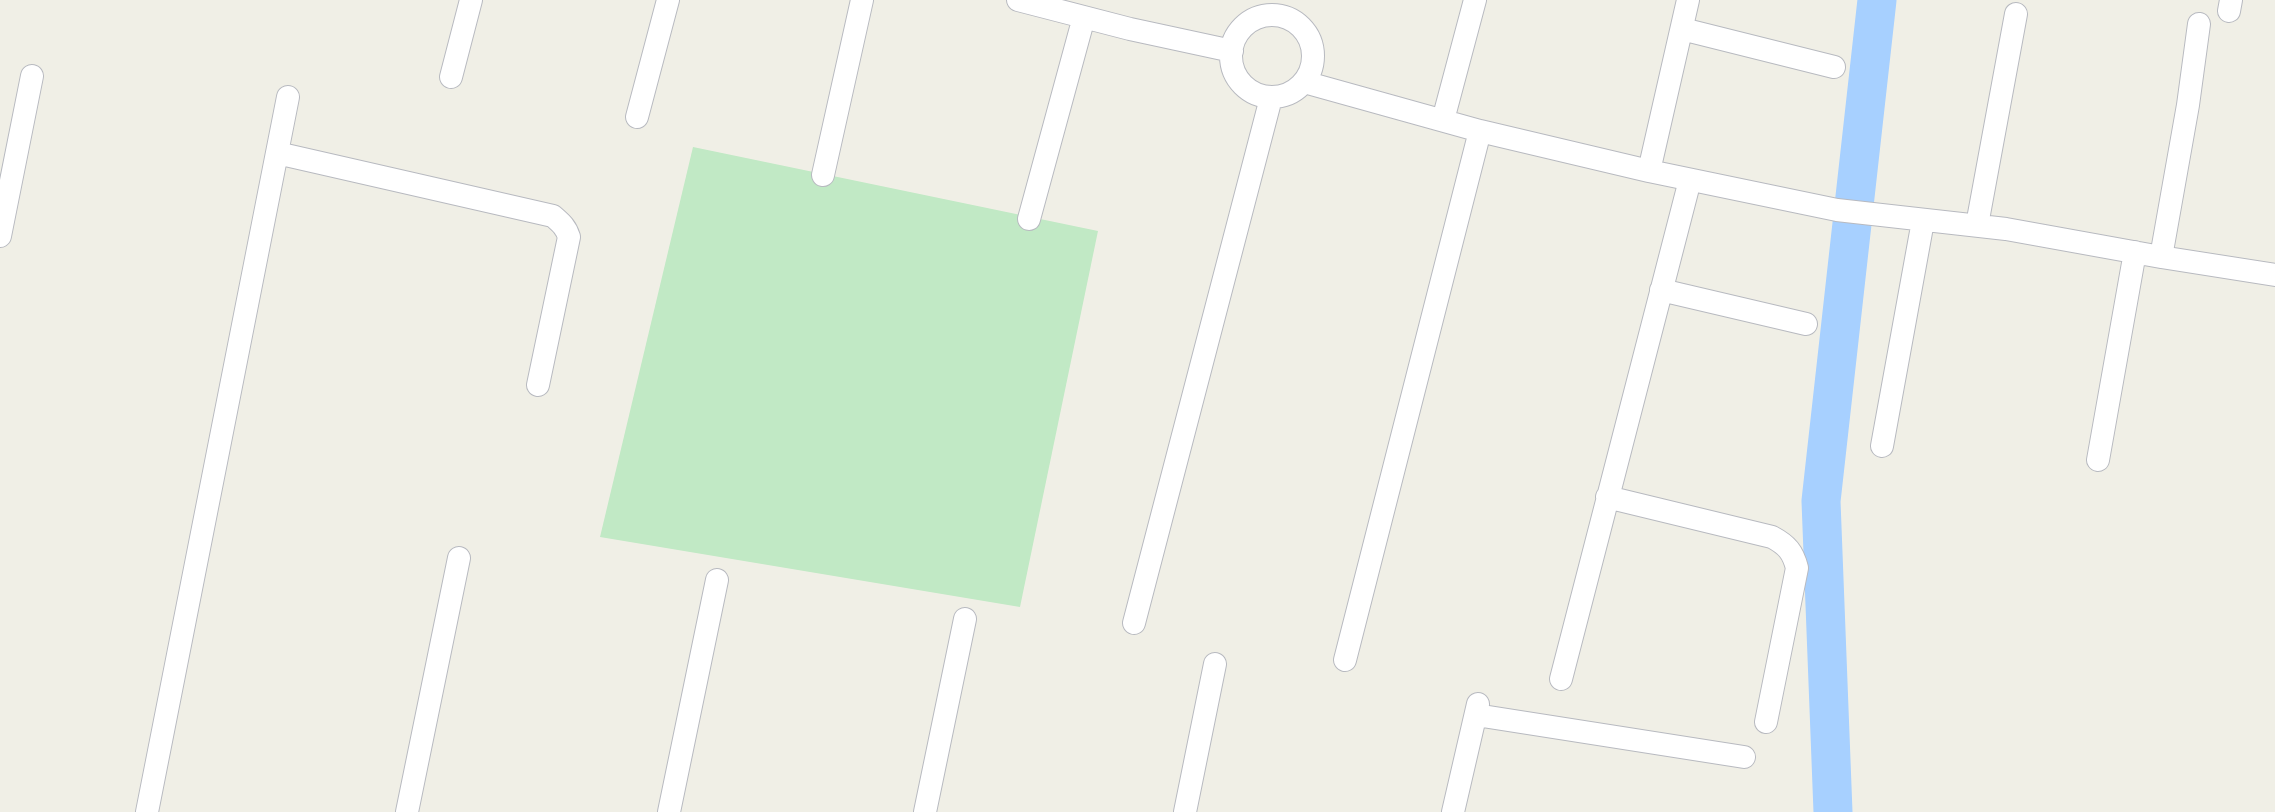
<!DOCTYPE html>
<style>
body{margin:0}
canvas{display:block;background:#f0efe6}
</style>
<canvas width="2275" height="812"></canvas>
<script>
const ctx = document.querySelector('canvas').getContext('2d');
ctx.lineJoin = 'round';
function paint(path, color) {
  ctx.fillStyle = color;
  ctx.fill(path, 'evenodd');
}
function stroke(path, color, width, dash) {
  ctx.strokeStyle = color;
  ctx.lineWidth = width;
  ctx.lineCap = dash ? 'butt' : 'round';
  ctx.setLineDash(dash || []);
  ctx.stroke(path);
}
const green = new Path2D(`
 M693 147 1098 231 1020 607 600 537Z`);
const canal = new Path2D(`
 M1833 812 1821 501 1877 0`);
const street = new Path2D(`
 M1018 0 1130 29 1232 51
 M2229 11 2231 0
 M1231 56a41 41 0 1 1 82 0a41 41 0 1 1-82 0Z
 M1682 29 1834 67
 M451 77 471 0
 M1304 82 1480 131 1649 171 1837 210 2006 229 2161 257 2275 275
 M637 117 668 0
 M1443 120 1475 0
 M277 153 553 216C561 223 566 227 569 237L538 385
 M1649 171 1688 0
 M823 175 862 0
 M1029 219 1084 17
 M1977 225 2016 14
 M0 236 32 76
 M2161 257 2188 105 2199 24
 M1661 290 1806 324
 M1882 446 1923 221
 M2098 460 2135 252
 M1607 497 1772 537C1787 545 1793 552 1797 568L1766 722
 M1134 623 1271 98
 M1345 660 1480 131
 M1561 679 1690 180
 M1476 715 1744 757
 M147 812 288 97
 M407 812 459 558
 M669 812 717 580
 M925 812 965 619
 M1185 812 1215 664
 M1453 812 1478 704`);
paint(green, '#c1e9c5');
stroke(canal, '#a7d0ff', 39);
stroke(street, '#b8bac0', 24);
stroke(street, '#fff', 22);
</script>
